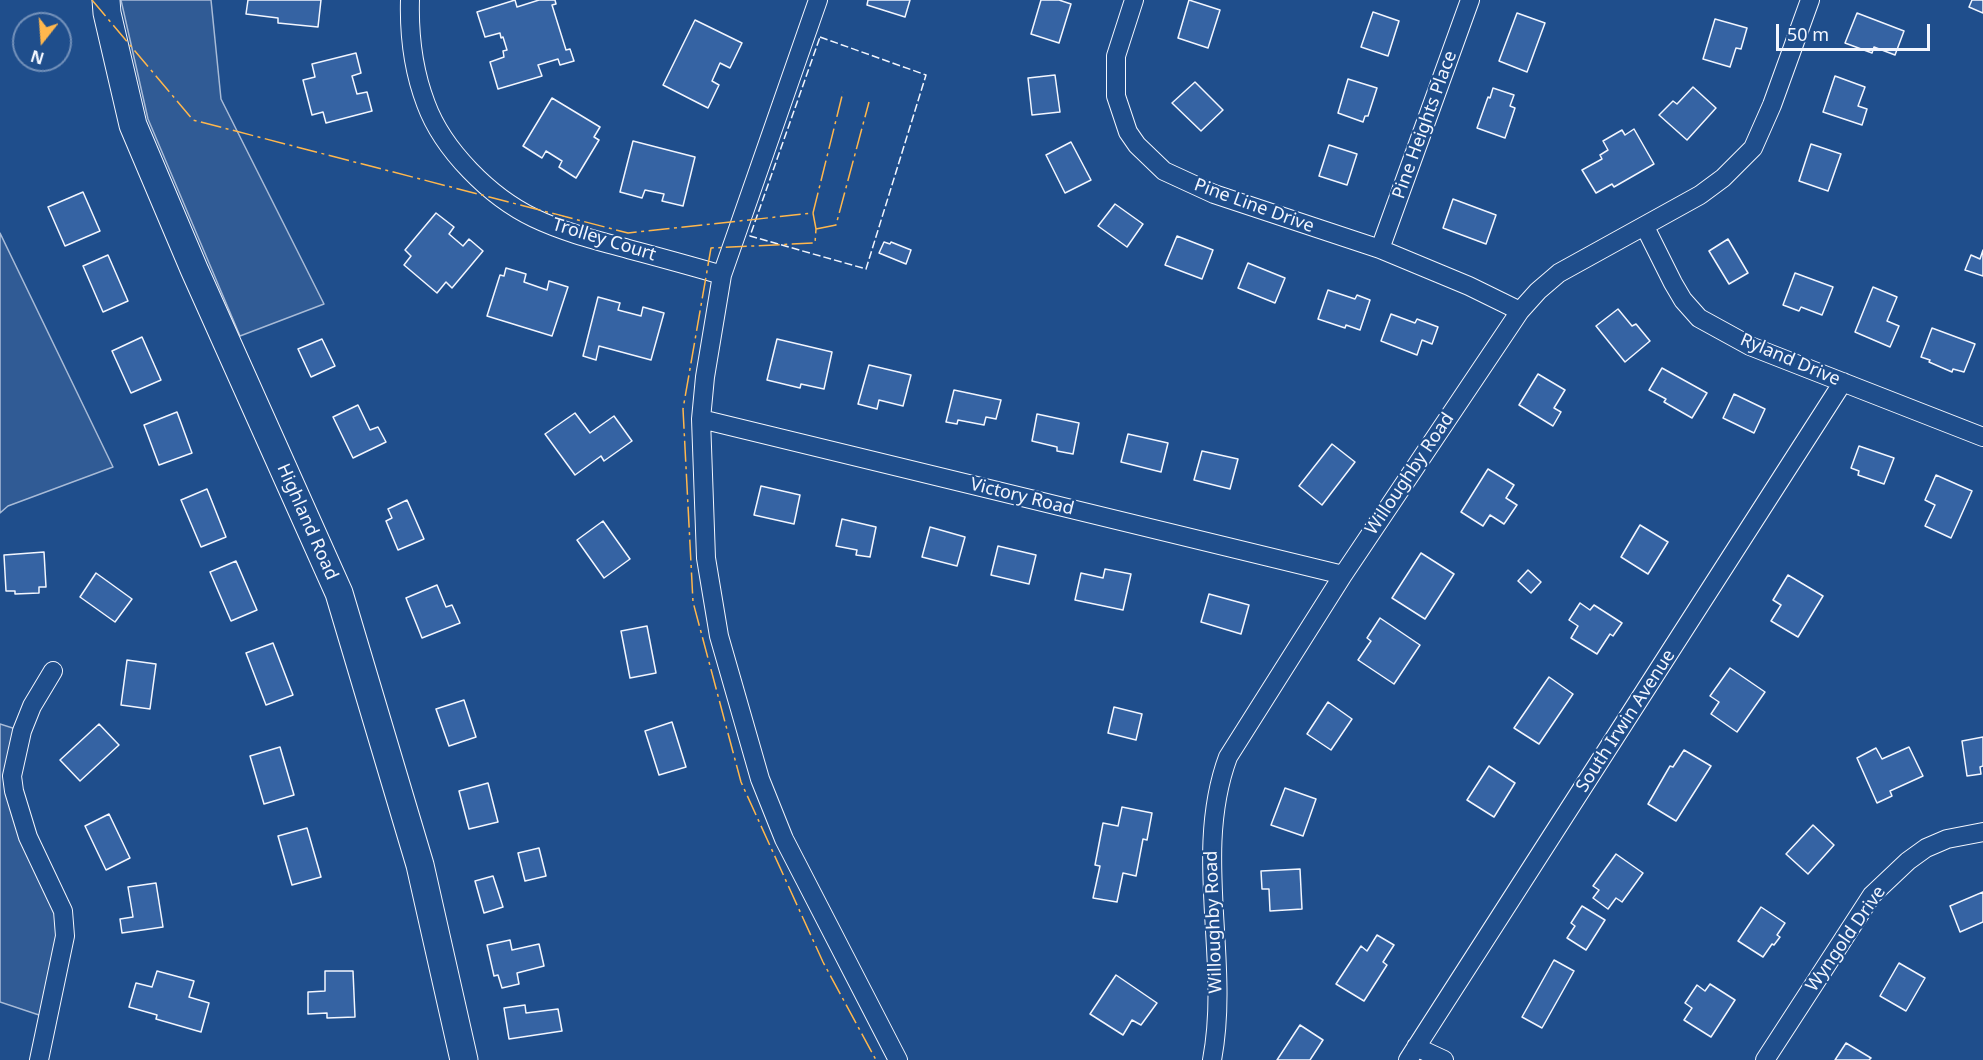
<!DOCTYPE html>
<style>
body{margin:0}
#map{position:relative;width:1983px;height:1060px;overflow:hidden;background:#1f4e8c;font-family:"Noto Sans",sans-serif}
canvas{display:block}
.north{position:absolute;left:12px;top:12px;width:60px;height:60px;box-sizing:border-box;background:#1f4e8c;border:2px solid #7391ba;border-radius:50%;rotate:197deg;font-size:16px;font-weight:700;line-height:24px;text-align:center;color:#f2f6ff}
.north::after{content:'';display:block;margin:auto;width:21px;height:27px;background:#ffb74d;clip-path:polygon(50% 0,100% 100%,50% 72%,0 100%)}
.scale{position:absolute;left:1776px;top:24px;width:154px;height:27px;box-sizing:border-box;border:3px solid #f2f6ff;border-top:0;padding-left:8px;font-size:18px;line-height:21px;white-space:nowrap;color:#f2f6ff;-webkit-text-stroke:4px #1f4e8c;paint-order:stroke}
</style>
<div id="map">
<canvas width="1983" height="1060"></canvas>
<div class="north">N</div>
<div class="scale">50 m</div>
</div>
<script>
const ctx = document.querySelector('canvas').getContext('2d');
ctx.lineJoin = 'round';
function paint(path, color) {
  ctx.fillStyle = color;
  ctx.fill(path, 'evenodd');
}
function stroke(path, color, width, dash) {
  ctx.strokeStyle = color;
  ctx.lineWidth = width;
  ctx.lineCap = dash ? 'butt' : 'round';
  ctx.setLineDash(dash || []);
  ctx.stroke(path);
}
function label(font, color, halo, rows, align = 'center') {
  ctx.font = font + ' "Noto Sans",sans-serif';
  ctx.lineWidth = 4.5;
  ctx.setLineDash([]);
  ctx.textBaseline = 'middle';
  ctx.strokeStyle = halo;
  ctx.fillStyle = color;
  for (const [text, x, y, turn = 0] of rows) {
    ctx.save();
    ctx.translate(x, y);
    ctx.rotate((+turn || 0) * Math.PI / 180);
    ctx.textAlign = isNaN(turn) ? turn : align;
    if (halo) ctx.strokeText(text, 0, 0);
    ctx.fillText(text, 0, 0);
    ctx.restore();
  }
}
const built = new Path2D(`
 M121 0H211L221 99 324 304 240 336 148 119Z
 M0 233 113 467 8 506 0 513Z
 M0 724 22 731 12 776 63 911 48 1018 0 1002Z`);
const building = new Path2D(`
 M248 0H321L318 27 278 23V18L246 14Z
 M515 0 517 7 539 0H555L556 4 552 5 566 50 570 49 574 61 560 65 558 59 538 65 542 76 498 89 490 62 504 57 503 51 507 50 503 37 501 38 500 33 485 37 477 12Z
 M868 0H910L905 17 867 5Z
 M1041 0H1059L1071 4 1059 43 1031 34Z
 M1189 0 1220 10 1208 48 1178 38Z
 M1972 0H1983V13L1969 7Z
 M1373 12 1399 21 1388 56 1361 47Z
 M1517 13 1545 23 1527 72 1499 61Z
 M1857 13 1904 31 1895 55 1874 47 1872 53 1845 43Z
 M1715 19 1747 28 1741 49 1736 48 1730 67 1703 59Z
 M695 20 742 43 730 68 720 63 712 81 719 85 708 108 663 85Z
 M356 53 361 73 352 76 357 94 367 92 372 111 326 123 323 112 312 115 303 80 315 77 312 64Z
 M1055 75 1060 112 1032 115 1028 78Z
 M1835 76 1865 87 1858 106 1867 109 1862 125 1823 112Z
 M1348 79 1377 88 1368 116H1365L1363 122 1338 113Z
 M1195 82 1223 110 1201 131 1172 103Z
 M1693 87 1716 108 1687 140 1659 115 1673 101 1677 104Z
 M1493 88 1514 95 1510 106 1515 108 1505 138 1477 128 1488 97 1490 98Z
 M552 98 600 127 594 137 599 140 576 178 559 167 562 161 546 151 542 158 523 146Z
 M1634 129 1654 164 1614 187 1612 184 1596 193 1582 170 1602 159 1600 155 1608 150 1603 141 1622 130 1625 135Z
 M633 141 695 157 683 206 662 201 664 194 645 190 642 198 620 192Z
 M1071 142 1091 180 1065 193 1046 155Z
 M1811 144 1841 154 1828 191 1799 181Z
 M1329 145 1357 154 1347 185 1319 176Z
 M83 192 100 231 65 246 48 207Z
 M1453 199 1496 215 1486 244 1443 228Z
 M1115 204 1143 224 1127 247 1098 226Z
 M436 213 454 227 449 234 463 246 469 239 483 251 452 288 446 282 437 293 404 265 411 256 405 250Z
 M1177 236 1213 250 1202 279 1165 265Z
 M1728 239 1748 273 1729 284 1709 251Z
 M884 242 890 244 891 242 911 250 906 264 879 253Z
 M1983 250V276L1965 270 1971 255 1980 259Z
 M108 255 128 301 103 312 83 266Z
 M1248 263 1285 278 1275 303 1238 288Z
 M506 268 526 274 524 282 547 290 549 281 568 287 552 336 487 316 500 275 504 276Z
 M1795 273 1833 287 1822 315 1801 307 1799 311 1783 305Z
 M1873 287 1897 297 1887 321 1899 326 1890 347 1855 332Z
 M1328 290 1355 299 1357 295 1370 300 1360 330 1346 325 1345 328 1318 319Z
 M598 297 620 303 618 310 641 316 643 307 664 313 651 360 599 346 596 360 583 356Z
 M1618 309 1632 326 1636 324 1650 341 1625 362 1596 326Z
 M1391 314 1415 323 1417 319 1438 327 1432 344 1422 340 1417 355 1381 341Z
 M1932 328 1975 344 1964 372 1953 369 1952 372 1929 362 1930 360 1921 357Z
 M142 337 161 380 131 393 112 351Z
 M322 339 335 366 311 377 298 349Z
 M777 339 832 352 824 389 801 384 800 388 767 380Z
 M869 365 911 375 903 406 879 400 877 409 858 404Z
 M1662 368 1707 393 1692 418 1664 402 1666 399 1649 390Z
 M1538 374 1565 390 1554 408 1561 412 1553 426 1519 405Z
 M954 390 1001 400 996 419 986 417 984 425 958 420 957 424 946 422Z
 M1734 394 1765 409 1754 433 1723 418Z
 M358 405 370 430 378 427 386 442 353 458 333 417Z
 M177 412 192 453 159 465 144 425Z
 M575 413 590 433 614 416 632 441 604 461 601 456 575 475 545 434Z
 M1037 414 1079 423 1073 454 1057 451V447L1032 441Z
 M1128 434 1168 443 1161 472 1121 462Z
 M1332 444 1355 462 1322 505 1299 486Z
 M1859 446 1894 458 1884 484 1858 475 1859 471 1851 468Z
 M1202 451 1238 459 1230 489 1194 480Z
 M1488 469 1514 485 1506 498 1517 505 1504 524 1490 515 1483 526 1461 512Z
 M1936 475 1972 491 1951 538 1925 526 1935 505 1925 500Z
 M761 486 800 495 794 524 754 515Z
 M207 489 226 537 201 547 181 500Z
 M407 500 424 539 398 550 386 521 392 518 388 509Z
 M842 519 876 527 870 557 856 555 857 550 836 546Z
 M603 521 630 559 604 578 577 540Z
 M1640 525 1668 542 1648 574 1621 557Z
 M930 527 965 537 957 566 922 557Z
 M998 546 1036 555 1029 584 991 575Z
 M44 552 46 587H39V593L15 594V591H6L4 555Z
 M1421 553 1454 574 1425 619 1392 598Z
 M236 561 257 610 231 621 210 572Z
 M1105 569 1131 574 1123 610 1075 600 1081 573 1103 578Z
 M1528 570 1541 582 1531 593 1518 581Z
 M96 573 132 599 115 622 80 597Z
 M1788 575 1823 596 1798 637 1771 621 1781 605 1773 600Z
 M437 585 446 607 452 605 460 623 422 638 406 598Z
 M1209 594 1249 605 1241 634 1201 622Z
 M1580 603 1590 610 1594 605 1622 623 1613 636 1610 634 1597 654 1571 638 1578 626 1569 620Z
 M1380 618 1420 645 1394 684 1358 660 1371 641 1367 638Z
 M647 626 656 673 630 678 621 631Z
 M273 643 293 695 266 705 246 653Z
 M127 660 156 664 150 709 121 705Z
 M1730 668 1765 692 1737 732 1711 714 1719 702 1710 696Z
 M1549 677 1573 694 1539 744 1514 728Z
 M464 700 476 737 449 746 436 709Z
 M1328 702 1352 719 1331 750 1307 734Z
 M1114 707 1142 714 1136 740 1108 733Z
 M672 722 686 767 659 775 645 731Z
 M99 724 119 745 80 781 60 760Z
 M1983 737V766L1980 767 1981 774 1967 776 1962 741Z
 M280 747 294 795 264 804 250 756Z
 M1909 747 1923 776 1890 791 1892 796 1877 803 1857 758 1876 748 1882 759Z
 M1684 750 1711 766 1676 821 1648 804 1670 766 1673 767Z
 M1489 766 1515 783 1494 817 1467 800Z
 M488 783 498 822 469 829 459 791Z
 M1285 788 1316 799 1303 836 1271 825Z
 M1122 807 1152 813 1147 840 1143 839 1136 876 1123 873 1117 902 1093 898 1100 866 1095 865 1103 823 1118 826Z
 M109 814 130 858 106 870 85 826Z
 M1813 825 1834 845 1808 874 1786 854Z
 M307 828 321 877 292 885 278 836Z
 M539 848 546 876 525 881 518 853Z
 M1616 854 1643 873 1622 902 1616 898 1608 909 1593 898 1599 890 1593 886Z
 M1300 869 1302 909 1270 911 1269 889H1262L1261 871Z
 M493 876 503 907 484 913 475 881Z
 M156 883 163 927 122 933 120 919 133 917 128 887Z
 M1983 892V922L1960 932 1950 906Z
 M1582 906 1605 920 1586 950 1567 938 1575 926 1571 923Z
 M1761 907 1785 923 1777 935 1780 937 1774 945 1772 944 1763 957 1738 941Z
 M1377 935 1394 945 1383 962 1387 965 1364 1001 1336 984 1361 946 1367 951Z
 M510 940 512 950 539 944 544 966 517 973 519 984 502 988 498 975 494 976 487 945Z
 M1554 960 1574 971 1542 1028 1522 1017Z
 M1899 963 1925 978 1906 1011 1880 996Z
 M157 971 194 981 189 997 209 1003 201 1032 156 1019 157 1015 129 1007 136 983 152 987Z
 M325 971H353L355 1017 327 1018V1013L308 1014V992L325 991Z
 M1116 975 1157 1003 1141 1025 1132 1020 1123 1035 1090 1014Z
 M1710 984 1735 1000 1711 1037 1684 1020 1692 1008 1685 1003 1697 985 1705 991Z
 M525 1005 526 1013 558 1009 562 1031 509 1039 504 1008Z
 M1300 1025 1323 1040 1310 1060H1277Z
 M1846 1043 1871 1058 1869 1060H1835Z`);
const street = new Path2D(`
 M410 0C409 35 413 70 426 104 443 150 490 197 534 218 561 231 591 239 621 247 654 256 688 265 722 275
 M818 0 722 275 705 377 701 419 706 558 719 636 760 779 784 839 898 1060
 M1134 0 1116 56V96L1128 132 1137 145 1164 171 1214 194 1380 249 1469 286 1520 311
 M1645 227 1673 283 1683 300 1699 318 1750 346 1983 437
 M1380 249 1470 0
 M701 419 1343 575
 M1416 1047 1444 1060
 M39 1060 65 936 63 911 28 837 14 791 12 776 22 731 32 706 53 671
 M1212 1060C1231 960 1192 854 1228 757L1343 575 1520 311 1538 291 1559 273 1700 195 1723 178 1753 148 1772 105 1810 0
 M1408 1060 1843 382
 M1765 1060 1872 895 1908 861 1926 848 1947 839 1983 832`);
const secondary = new Path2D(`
 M106 0 107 13 133 125 194 269 339 593 420 865 464 1060`);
const fence = new Path2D(`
 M820 37 926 75 866 269 750 236Z`);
const power = new Path2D(`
 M92 0 193 120 628 233 813 213 816 229 815 243 711 248 683 409 693 602 741 782 823 962 876 1060
 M813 213 843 92
 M816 229 836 225 869 102`);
const streetNames = [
 ["Pine Heights Place",1425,125,-70],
 ["Pine Line Drive",1254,206,20],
 ["Trolley Court",604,240,17],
 ["Ryland Drive",1790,360,23],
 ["Willoughby Road",1410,474,-56],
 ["Victory Road",1022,497,14],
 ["Highland Road",307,522,66],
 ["South Irwin Avenue",1626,721,-57],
 ["Willoughby Road",1214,922,-92],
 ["Wyngold Drive",1846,939,-55]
];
paint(built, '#305b95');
stroke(built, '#a8bbd7', 1.5);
paint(building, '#3563a3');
stroke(building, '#f2f6ff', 1.5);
stroke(street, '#f2f6ff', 20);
stroke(secondary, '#f2f6ff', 29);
stroke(street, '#1f4e8c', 18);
stroke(secondary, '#1f4e8c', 27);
stroke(fence, '#f2f6ff', 1.5, [8, 3]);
stroke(power, '#ffb74d', 1.5, [21, 4.5, 3, 4.5]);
label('18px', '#f2f6ff', '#1f4e8c', streetNames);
</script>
